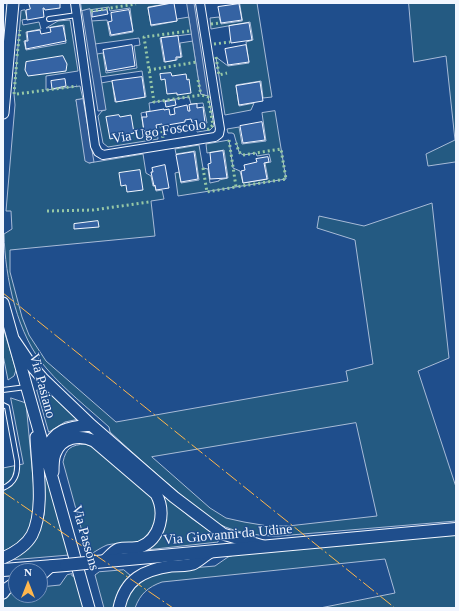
<!DOCTYPE html>
<style>
body{margin:0}
#map{position:relative;width:459px;height:611px;overflow:hidden;background:#1f4e8c;font-family:"Times New Roman",serif}
canvas{display:block}
.frame{position:absolute;inset:0;border:4px solid #f2f6ff;pointer-events:none}
.north{position:absolute;left:8px;top:563px;width:40px;height:40px;box-sizing:border-box;background:#1f4e8c;border:1px solid #7391ba;border-radius:50%;rotate:0deg;font-size:11px;font-weight:700;line-height:16px;text-align:center;color:#f2f6ff}
.north::after{content:'';display:block;margin:auto;width:14px;height:18px;background:#ffb74d;clip-path:polygon(50% 0,100% 100%,50% 72%,0 100%)}
</style>
<div id="map">
<canvas width="459" height="611"></canvas>
<div class="frame"></div>
<div class="north">N</div>
</div>
<script>
const ctx = document.querySelector('canvas').getContext('2d');
ctx.lineJoin = 'round';
function paint(path, color) {
  ctx.fillStyle = color;
  ctx.fill(path, 'evenodd');
}
function stroke(path, color, width, dash) {
  ctx.strokeStyle = color;
  ctx.lineWidth = width;
  ctx.lineCap = dash ? 'butt' : 'round';
  ctx.setLineDash(dash || []);
  ctx.stroke(path);
}
function label(font, color, halo, rows, align = 'center') {
  ctx.font = font + ' "Times New Roman",serif';
  ctx.lineWidth = 3;
  ctx.setLineDash([]);
  ctx.textBaseline = 'middle';
  ctx.strokeStyle = halo;
  ctx.fillStyle = color;
  for (const [text, x, y, turn = 0] of rows) {
    ctx.save();
    ctx.translate(x, y);
    ctx.rotate((+turn || 0) * Math.PI / 180);
    ctx.textAlign = isNaN(turn) ? turn : align;
    if (halo) ctx.strokeText(text, 0, 0);
    ctx.fillText(text, 0, 0);
    ctx.restore();
  }
}
const green = new Path2D(`
 M81 3H172L148 7 151 26 177 21V19L189 17 192 34 160 38 164 62 177 60V58L182 57 180 43 193 41 201 94 208 96 214 126 210 130 197 132 196 126 207 123 203 103 191 104 189 97 149 103 150 111 141 113 144 132 148 131 149 133 157 132 158 139 108 147 103 143 98 116 102 111 105 110 101 83 112 81 115 102 146 97 142 71 100 77 97 54 103 53 106 73 137 68 134 46 140 45 139 38 95 44 91 21 107 20 110 36 133 32 130 8 110 11 109 7 82 11Z
 M240 3H257L272 97 263 98 261 81 236 85 239 106 254 103 251 110 225 115 216 57 228 66 249 63 246 42 253 40 250 22 211 29 210 18 219 17 221 24 242 21Z
 M409 3H456V161L455 162 428 166 426 154 455 140 446 56 414 62Z
 M25 10 27 19 22 20 23 25 39 22 41 29 26 32 27 40 24 41 26 50 66 43 64 25 46 28 58 21 70 20 78 71 46 76V90L80 86 83 99 76 100 89 163 143 154 146 173 151 176 153 186H155L156 191 162 190 164 199 151 201 155 236 10 250V272L22 317 29 335 46 361 116 422 348 381 346 371 373 364 355 240 317 228 319 216 364 226 432 203 449 358 418 371 456 487V521L279 536C254 536 231 532 209 519 198 512 189 502 179 493 156 474 133 453 110 432L109 427C88 408 65 390 47 369 17 336 5 277 4 234L12 229 11 211H6L15 105 14 94 21 11ZM356 423 377 516 288 526H268L244 522 226 518 210 508 152 457Z
 M275 111 286 179 178 196 175 173 179 172 181 183 199 180 195 151 176 154 175 149 199 145 203 168 208 169 210 183 219 181V180L228 178 224 150 207 153 206 144 229 140 233 168 240 171 243 183 268 179 265 163 271 162 269 154 257 156 256 153 243 155 239 152 234 134 232 133H228L227 129 239 127 242 144 266 141 262 113Z
 M3 327 16 370 14 376 8 380 3 355Z
 M37 390C54 388 67 408 79 419L65 422 49 432Z
 M11 398 26 403 35 500 33 524 21 541 3 552V468L23 464Z
 M85 444C89 446 93 447 97 449 105 454 153 496 156 503 160 515 152 531 143 539 133 546 118 542 107 545 102 547 96 551 91 554L88 553 63 462C66 448 71 445 85 444Z
 M41 456 69 555 10 560 37 535 44 515Z
 M164 495 191 518 219 537 218 542 146 550 166 510Z
 M456 534V608H320L395 593 385 559 162 582C148 587 140 594 135 608H123L130 592 141 580 167 570 215 566 228 557 237 554Z
 M124 570 131 576 118 592 113 608H104L95 575 99 572Z
 M72 574V576H75L84 608H3V601L10 590 16 589V595H40V587L60 585 67 575Z`);
const parking = new Path2D(`
 M187 3H194L208 96 201 94Z
 M90 9 106 110 98 111 82 11Z
 M83 99 94 162 89 163 85 161 76 100Z`);
const building = new Path2D(`
 M29 3H60V8L45 10 44 8H43L44 17 27 20 26 10 30 9Z
 M174 3 177 21 151 25 148 8Z
 M239 4 242 20 221 23 218 7Z
 M107 10 108 14 92 17V12Z
 M129 10 133 31 111 35 108 22 112 21 111 13Z
 M249 23 252 40 231 43 229 26Z
 M63 26 66 41 26 49 25 41H28L27 32 40 30 41 34 51 32 50 28Z
 M178 36 181 57H176V60L165 62 161 38Z
 M132 45 135 66 107 71 103 50Z
 M246 45 249 62 228 65 225 49Z
 M63 56 67 64 66 71 28 76 25 70 26 62Z
 M171 73 172 76 186 74 187 80 189 79 191 93 177 95V93L167 94 165 79 161 80 160 74Z
 M142 77 145 97 116 102 112 81Z
 M65 79 66 86 52 89 51 81Z
 M260 82 263 101 239 105 236 86Z
 M175 100 176 105 166 107 165 102Z
 M197 104V108L203 107 205 123 193 125 191 119 185 120V122L162 126V124L156 125 157 131 149 133V131H144L142 117H147L146 112 164 109V110L169 109 170 115 175 114 174 108 187 105 188 111H190L189 105Z
 M119 115 120 117 131 115 134 133 110 139 106 117Z
 M262 122 265 140 243 143 240 126Z
 M223 151 227 178 210 179 208 164 211 163 210 153Z
 M194 152 198 179 181 182 176 155Z
 M268 157 269 162 264 163 267 179 243 183 241 171 245 170 244 165 257 162 256 159Z
 M165 165 169 188 156 190 155 185 154 186 151 172H153L152 168Z
 M140 170 143 190 127 192 126 185 121 186 119 173Z
 M98 221 99 227 74 229V224Z`);
const service = new Path2D(`
 M49 19 77 15
 M3 390 26 387
 M3 405 7 407 17 461C18 474 15 483 3 488`);
const minor = new Path2D(`
 M75 3 95 146 98 152 103 155 215 137 219 134 220 129 200 3`);
const tertiary = new Path2D(`
 M3 113 13 3
 M3 303 89 608
 M14 340 31 365 43 379 91 425 174 497 223 534 263 546
 M45 452C54 429 68 427 91 425
 M53 472C53 466 53 459 55 454 61 437 80 434 94 441L156 494C166 512 161 539 140 547 133 549 125 547 118 549 113 551 108 558 104 561
 M3 558C14 553 26 546 32 535 45 510 37 465 36 437
 M40 576 51 566
 M3 593 6 589 16 582
 M119 608C125 579 144 570 171 566 177 566 186 566 193 564 199 561 205 555 211 552`);
const secondary = new Path2D(`
 M96 562 456 529
 M3 570 66 565`);
const secondaryBridge = new Path2D(`
 M66 565 96 562`);
const hedge = new Path2D(`
 M91 11 136 4
 M211 24 220 23
 M189 31 144 37 154 102 201 95 208 97 213 125 209 129 205 130
 M214 44 230 42
 M17 56 20 30
 M216 57 219 75 227 73
 M149 70 197 62
 M198 80 201 95
 M14 94 17 59
 M17 94 77 86
 M161 126 163 138
 M229 140 236 187 286 179 281 149 243 155 239 152 236 143
 M203 168 207 192 236 187
 M47 211 93 210 149 202`);
const power = new Path2D(`
 M3 293 395 608
 M3 492 173 608`);
const streetNames = [
 ["Via Ugo Foscolo",159,132,-9],
 ["Via Pasiano",42,386,75],
 ["Via Giovanni da Udine",228,535,-5],
 ["Via Passons",85,538,74]
];
paint(green, '#245a82');
stroke(green, '#a8bbd7', 1);
paint(parking, '#305b95');
stroke(parking, '#a8bbd7', 1);
paint(building, '#3563a3');
stroke(building, '#f2f6ff', 1);
stroke(service, '#f2f6ff', 6);
stroke(minor, '#f2f6ff', 10);
stroke(tertiary, '#f2f6ff', 13);
stroke(secondary, '#f2f6ff', 14);
stroke(service, '#1f4e8c', 4);
stroke(minor, '#1f4e8c', 8);
stroke(tertiary, '#1f4e8c', 11);
stroke(secondary, '#1f4e8c', 12);
stroke(secondaryBridge, '#f2f6ff', 14, []);
stroke(secondaryBridge, '#1f4e8c', 12);
stroke(hedge, '#97c8a6', 3, [2, 3]);
stroke(power, '#ffb74d', 1, [14, 3, 2, 3]);
label('14px', '#f2f6ff', '#1f4e8c', streetNames);
</script>
